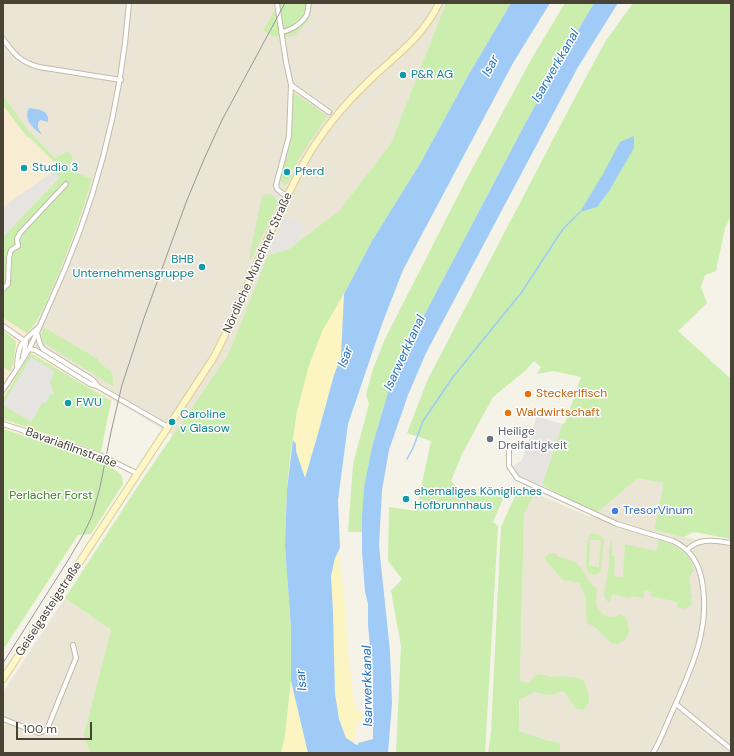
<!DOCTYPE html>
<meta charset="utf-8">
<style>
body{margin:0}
#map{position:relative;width:734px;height:756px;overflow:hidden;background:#f5f2e8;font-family:"DM Sans",sans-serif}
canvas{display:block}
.frame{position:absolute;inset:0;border:4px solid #494336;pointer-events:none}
.scale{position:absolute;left:16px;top:722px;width:76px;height:18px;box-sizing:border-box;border:2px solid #494336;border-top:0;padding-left:5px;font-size:12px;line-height:14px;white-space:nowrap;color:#494336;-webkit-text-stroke:3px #fff;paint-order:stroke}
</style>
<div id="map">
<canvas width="734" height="756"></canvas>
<div class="frame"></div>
<div class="scale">100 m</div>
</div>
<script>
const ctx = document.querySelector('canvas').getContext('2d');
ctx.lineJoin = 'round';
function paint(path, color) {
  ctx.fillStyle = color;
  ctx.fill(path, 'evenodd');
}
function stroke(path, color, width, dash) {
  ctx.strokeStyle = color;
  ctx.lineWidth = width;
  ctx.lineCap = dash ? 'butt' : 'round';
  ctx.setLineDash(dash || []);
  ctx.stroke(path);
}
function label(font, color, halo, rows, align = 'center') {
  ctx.font = font + ' "DM Sans",sans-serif';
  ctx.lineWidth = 3;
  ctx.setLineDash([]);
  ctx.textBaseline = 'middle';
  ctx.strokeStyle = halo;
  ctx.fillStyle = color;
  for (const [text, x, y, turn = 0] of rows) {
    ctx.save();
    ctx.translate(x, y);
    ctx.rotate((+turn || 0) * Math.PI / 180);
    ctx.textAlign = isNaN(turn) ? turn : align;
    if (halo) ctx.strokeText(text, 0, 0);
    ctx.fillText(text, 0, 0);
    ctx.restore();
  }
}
const residential = new Path2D(`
 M3 3H274L275 9 263 31 275 37H287L309 20 313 3H446L391 143 340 210 289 249 268 255 228 355 173 435 94 389 19 343 23 340 27 333 36 324 62 266 79 222 92 179 68 169V151L55 158 28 130 3 95Z
 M638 478 665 483 654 530 707 542 731 545V753H560V743L546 740 519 731 524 512 535 493 590 517Z
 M65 598 111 630 84 734 90 753H3V692Z`);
const commercial = new Path2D(`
 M3 95 28 130 55 158 68 151 73 158 68 169 92 179 79 222 62 266 36 324 27 333 23 340 19 343 112 399 98 462 3 429Z`);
const green = new Path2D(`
 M274 3H313L309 20 295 35 287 37H275L263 31 275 9Z
 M446 3H511L469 74 421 162 372 241 344 294 323 330 309 366 297 412 290 457 287 490 285 546 291 628V681L285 737 281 753H90L84 734 111 630 65 598 142 480 228 355 268 255 289 249 340 210 391 143Z
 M565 3H594L561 59 526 122 408 346 389 389 372 447 364 488 362 532H348L353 464 369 404 366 394 373 369 385 339 465 182 532 58Z
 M633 3H731V216L725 228 716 271 705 275 701 287 707 303 678 331 731 379V539L694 532 684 537 654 530 664 483 638 478 596 513 542 485 562 424 565 423 581 377 554 371 537 374 541 367 534 361 526 370 493 397 462 454 451 481 465 496H494L506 492 493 522 498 526 485 753H396L401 646 391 591 402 579 388 561 389 507 416 511 431 441 407 433 428 379 570 107 605 42Z
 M293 92 327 116 301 155 287 184 284 185 281 182V179L292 135Z
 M3 95 28 130 55 158 68 151 73 158 68 169 92 179C81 216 68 253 52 289 44 306 40 320 27 333L3 318V237L59 178 54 171 59 167 30 138 27 137 3 105Z
 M271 194 277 200V205L251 260 249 259 262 195Z
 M43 327 96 358 103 366 110 370 113 376V386L44 343 41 336Z
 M3 331 14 339 16 342 13 365 10 371 3 367Z
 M30 353 111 401 101 452 3 419V399Z
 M3 429 84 456 109 466 118 472 122 476 123 484 91 534 78 535 3 650Z
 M519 487 535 493 524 513 520 681 529 683 535 676 541 674 550 677 561 676 579 678 584 681C588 692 594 703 582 710L575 708 564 691 549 695 534 692 519 700V731L546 740 560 743V753H488L491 732 501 527Z
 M591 534C597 534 603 535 604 541L601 569 599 573 594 575 588 572 586 568 587 541ZM590 540H601L599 567 589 566Z
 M612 537V556H615L614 576 623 577 625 544 656 551 659 540C674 545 693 554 694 572H692L689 581 691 587 690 593 692 594 691 605 685 609 677 607 678 602 651 596 652 592 645 590 643 598 631 596 630 598 612 594 610 602 607 601 604 596 609 565V549Z
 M550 553H555L558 557C567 558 579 562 583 571 587 578 590 584 597 589 597 593 596 598 596 602 598 614 609 622 620 614L626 617 629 631 625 640 617 644 611 643 595 627 587 623 586 610V599L580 583 563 580 547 562 545 557Z`);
const sand = new Path2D(`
 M344 294 341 357 334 375 305 479 296 451V444L293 440 297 412 309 366 323 330Z
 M340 548V564L345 602 347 646 354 702 359 712 365 715 356 726 354 743 346 738 339 719 335 694 333 612 331 576 335 558Z
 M291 681 308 753H281L285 737Z`);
const parking = new Path2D(`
 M54 171 59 177 3 237V207Z
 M285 217 305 225 297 241 284 250 269 253Z
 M31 357 54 371 50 382 54 394H50L46 404 43 402 31 422 3 405V404Z
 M536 416 562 424 542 485 526 479 518 474 513 466 522 460 535 423Z`);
const water = new Path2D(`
 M511 3H550L513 63 403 270 382 324 348 424 338 500 340 548 335 558 331 576 333 612 335 694 339 719 346 738 354 743V744L358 745V743L373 739V679L368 625V604L365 592 362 551V518L364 487 372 447 389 389 408 346 526 122 561 59 594 3H618L578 67 426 353 408 395 389 450 382 490 379 546 390 651 392 703 388 753H308L291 681V628L285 546 287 490 293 440 296 444V451L305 478 317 437 334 375 341 357 344 294 372 241 421 162 469 74Z
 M29 108C38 109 50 110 48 122L40 120 38 123V128L42 135C33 128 23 120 29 108Z
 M634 136V148L609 191 597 207 580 212 603 174 620 142Z`);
const stream = new Path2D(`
 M407 459 413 448 423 421 453 377 521 293 563 229 580 212`);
const minor = new Path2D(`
 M277 3 286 62 291 85 289 136 276 185 277 189 287 197
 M281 32C290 31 301 24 306 16 308 13 308 7 309 3
 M3 39C14 54 20 62 39 67L121 80
 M291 85 329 112
 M3 289 8 284 9 258 11 250 18 246 17 239 20 233 66 184
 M3 326 26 342
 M37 333 40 344 43 349 93 380 97 385
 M29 349 35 350 90 384 97 386 168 427
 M23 357 26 342
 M17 366C18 343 23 341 39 327
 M3 390C12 376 22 362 30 347 37 333 43 319 49 305 94 209 121 109 129 3
 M3 424 100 455 138 474
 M509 449V466L517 478 617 524 673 541C690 549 699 563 702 581 711 628 691 670 672 712 666 725 661 740 653 753
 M687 550C699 537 715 541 731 543
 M676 704 731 749
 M3 719 39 733 46 730 48 727 76 658 73 645`);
const secondary = new Path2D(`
 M3 679 214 357C241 305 261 250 287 197 297 176 307 155 321 136 336 114 354 95 373 77 399 53 423 36 439 3`);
const tram = new Path2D(`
 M3 663 67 562 83 535 92 516 100 487 111 432 122 385 144 318 187 200 205 157 222 120 285 3`);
const markers = [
 [403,75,4,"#0f9aa8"],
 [24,168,4,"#0f9aa8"],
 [287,172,4,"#0f9aa8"],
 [202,267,4,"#0f9aa8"],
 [528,394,4,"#e8710a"],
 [68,403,4,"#0f9aa8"],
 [508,413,4,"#e8710a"],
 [172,422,4,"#0f9aa8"],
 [490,439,4,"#6b7280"],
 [406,499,4,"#0f9aa8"],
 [615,511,4,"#3f7fe0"]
];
const cultureNames = [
 ["P&R AG",411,75],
 ["Studio 3",32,168],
 ["Pferd",295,172],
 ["BHB",194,260,"right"],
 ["Unternehmensgruppe",194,274,"right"],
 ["FWU",76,403],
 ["Caroline",180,415],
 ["v Glasow",180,429],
 ["ehemaliges Königliches",414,492],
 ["Hofbrunnhaus",414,506]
];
const streetNames = [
 ["Nördliche Münchner Straße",258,263,-66],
 ["Bavariafilmstraße",71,448,20],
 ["Geiselgasteigstraße",49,609,-57]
];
const foodNames = [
 ["Steckerlfisch",536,394],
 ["Waldwirtschaft",516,413]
];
const worshipNames = [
 ["Heilige",498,432],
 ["Dreifaltigkeit",498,446]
];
const parkNames = [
 ["Perlacher Forst",51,496]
];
const shopNames = [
 ["TresorVinum",623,511]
];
const waterNames = [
 ["Isar",491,66,-62],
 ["Isarwerkkanal",556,66,-60],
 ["Isarwerkkanal",405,353,-65],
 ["Isar",346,357,-69],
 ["Isar",302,680,-96],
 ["Isarwerkkanal",368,686,-91]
];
paint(residential, '#eae5d5');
paint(commercial, '#f8ecd2');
paint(green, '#cbedad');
paint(sand, '#fcf5c1');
paint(parking, '#e6e4e0');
paint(water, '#a0cbf7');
stroke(stream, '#a0cbf7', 1.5);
stroke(minor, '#c2bba9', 6);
stroke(secondary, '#d9cd94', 8);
stroke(minor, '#fff', 4);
stroke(secondary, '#fff7c8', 6);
stroke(tram, '#989898', 1);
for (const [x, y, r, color] of markers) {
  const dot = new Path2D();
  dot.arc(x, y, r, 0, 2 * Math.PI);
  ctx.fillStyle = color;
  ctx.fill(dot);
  stroke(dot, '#fff', 1.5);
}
label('12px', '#0d838f', '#fff', cultureNames, 'left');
label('12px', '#494336', '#fff', streetNames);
label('12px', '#c56008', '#fff', foodNames, 'left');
label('12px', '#5b616d', '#fff', worshipNames, 'left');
label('12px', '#3e8123', '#fff', parkNames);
label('12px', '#366cbe', '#fff', shopNames, 'left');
label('italic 13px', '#2570bf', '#fff', waterNames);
</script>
